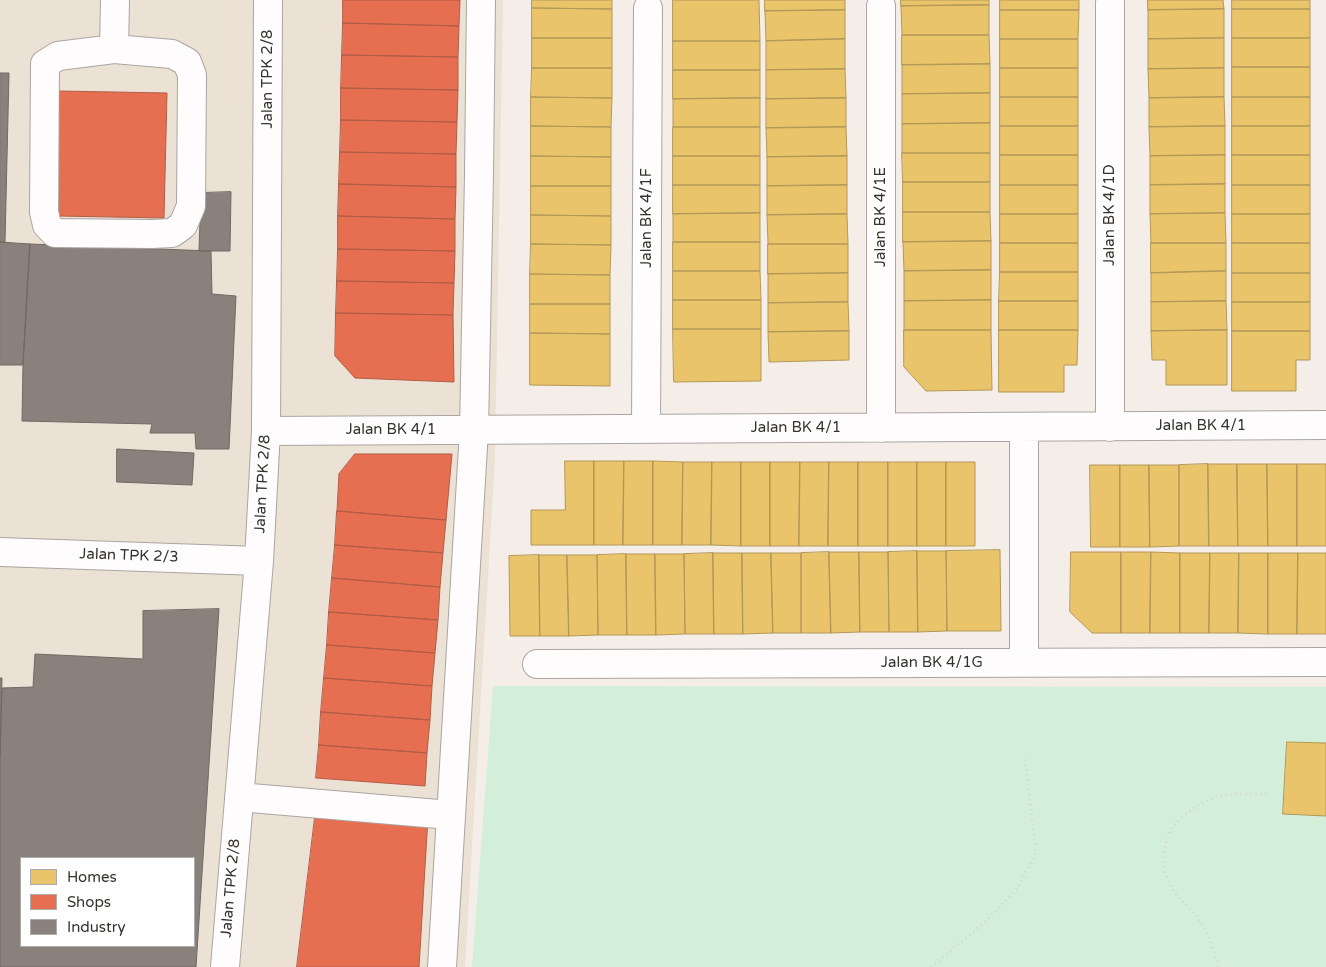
<!DOCTYPE html>
<style>
body{margin:0}
#map{position:relative;width:1326px;height:967px;overflow:hidden;background:#f5eee8;font-family:"Varela Round",sans-serif}
canvas{display:block}
.legend{position:absolute;left:20px;top:857px;width:175px;height:90px;box-sizing:border-box;background:#fefefe;border:1px solid #aeacaa;margin:0;padding:6px 9px;list-style:none;font-size:15px;color:#36322d}
.legend li{display:flex;align-items:center;gap:10px;height:25px}
.legend b{width:25px;border:1px solid #aeacaa}
</style>
<div id="map">
<canvas width="1326" height="967"></canvas>
<ul class="legend">
<li><b style="height:14px;background:#e9c46a"></b>Homes</li>
<li><b style="height:14px;background:#e76f51"></b>Shops</li>
<li><b style="height:14px;background:#8a817c"></b>Industry</li>
</ul>
</div>
<script>
const ctx = document.querySelector('canvas').getContext('2d');
ctx.lineJoin = 'round';
function paint(path, color) {
  ctx.fillStyle = color;
  ctx.fill(path, 'evenodd');
}
function stroke(path, color, width, dash) {
  ctx.strokeStyle = color;
  ctx.lineWidth = width;
  ctx.lineCap = dash ? 'butt' : 'round';
  ctx.setLineDash(dash || []);
  ctx.stroke(path);
}
function label(font, color, halo, rows, align = 'center') {
  ctx.font = font + ' "Varela Round",sans-serif';
  ctx.lineWidth = 5;
  ctx.setLineDash([]);
  ctx.textBaseline = 'middle';
  ctx.strokeStyle = halo;
  ctx.fillStyle = color;
  for (const [text, x, y, turn = 0] of rows) {
    ctx.save();
    ctx.translate(x, y);
    ctx.rotate((+turn || 0) * Math.PI / 180);
    ctx.textAlign = isNaN(turn) ? turn : align;
    if (halo) ctx.strokeText(text, 0, 0);
    ctx.fillText(text, 0, 0);
    ctx.restore();
  }
}
const built = new Path2D(`
 M0 0H503L495 458 465 967H0ZM21 858H194V946H21Z`);
const green = new Path2D(`
 M493 686 1326 687V967H472Z`);
const homes = new Path2D(`
 M532 0H612V9L532 8Z
 M673 0H759L760 41H673Z
 M765 0H845V10L765 11Z
 M901 0H989V5L901 6Z
 M1000 0H1079V10H1000Z
 M1148 0H1223L1224 9 1148 10Z
 M1232 0H1310V9H1232Z
 M989 5V35H902L901 6Z
 M532 8 612 9V38H532Z
 M1224 9V38L1148 39V10Z
 M1232 9H1310V38H1232Z
 M845 10V39L766 41 765 11Z
 M1000 10H1079L1078 39H1000Z
 M902 35H989L990 64 902 65Z
 M532 38H612V68H532Z
 M1224 38V68L1148 69V39Z
 M1232 38H1310V67H1232Z
 M845 39V69L766 70V41Z
 M1000 39H1078V68H1000Z
 M673 41H760V70H673Z
 M990 64V93L902 94V65Z
 M1232 67H1310V97H1232Z
 M532 68H612V98L531 97Z
 M1000 68H1078V97H1000Z
 M1224 68V97L1149 98 1148 69Z
 M845 69 846 98 766 99V70Z
 M673 70H760V98L673 99Z
 M990 93V123L902 124V94Z
 M531 97 612 98 611 127 531 126Z
 M1000 97H1078V126H1000Z
 M1224 97 1225 126 1149 127V98Z
 M1232 97H1310V126H1232Z
 M760 98V127H673V99Z
 M846 98V127L766 128V99Z
 M990 123V153H902V124Z
 M531 126 611 127V157L531 156Z
 M1000 126H1078V155H1000Z
 M1225 126V155L1150 156 1149 127Z
 M1232 126H1310V155H1232Z
 M673 127H760V156H673Z
 M846 127 847 156 767 157 766 128Z
 M902 153H990V182H903Z
 M1000 155H1078V185H1000Z
 M1225 155V184L1150 185V156Z
 M1232 155H1310V185H1232Z
 M531 156 611 157V186H531Z
 M673 156H760V185H673Z
 M847 156V185L767 186V157Z
 M903 182H990V212H903Z
 M1225 184V213L1150 214V185Z
 M673 185H760V213L673 214Z
 M847 185V214L767 215V186Z
 M1000 185H1078V214H1000Z
 M1232 185H1310V214H1232Z
 M531 186H611V216L531 215Z
 M903 212H990L991 241 903 242Z
 M760 213V242H673V214Z
 M1225 213 1226 243H1151L1150 214Z
 M847 214 848 244H768L767 215Z
 M1000 214H1078V243H1000Z
 M1232 214H1310V243H1232Z
 M531 215 611 216V245L531 244Z
 M991 241V270L904 271 903 242Z
 M673 242H760V271H673Z
 M1000 243H1078V272H1000Z
 M1151 243H1226V271L1151 273Z
 M1232 243H1310V273H1232Z
 M531 244 611 245 610 275 530 274Z
 M768 244H848V273L768 274Z
 M991 270V300L904 301V271Z
 M673 271H760L761 300H673Z
 M1226 271V301L1151 302V273Z
 M1000 272H1078V301H999Z
 M848 273V302L768 303V274Z
 M1232 273H1310V302H1232Z
 M530 274 610 275V304H530Z
 M673 300H761V329H673Z
 M991 300V330H904V301Z
 M999 301H1078V330H999Z
 M1226 301 1227 330 1151 331V302Z
 M848 302 849 331 768 332V303Z
 M1232 302H1310V331H1232Z
 M530 304H610V334L530 333Z
 M673 329H761V381L674 382Z
 M904 330H991L992 390 926 391 904 367Z
 M999 330H1078L1077 365H1064V392H999Z
 M1227 330V385H1166V360H1152L1151 331Z
 M849 331V360L769 362 768 332Z
 M1232 331H1310V360H1296V391H1232Z
 M530 333 610 334V386L530 385Z
 M565 461H594V545H531V510H565Z
 M594 461H624L623 545H594Z
 M624 461H653V545H623Z
 M653 461 683 462 682 545H653Z
 M683 462H712L711 545H682Z
 M712 462H741V546L711 545Z
 M741 462H770V546H741Z
 M770 462H800L799 546H770Z
 M800 462H829L828 546H799Z
 M829 462H858V546H828Z
 M858 462H888V546H858Z
 M888 462H917V546H888Z
 M917 462H946V546H917Z
 M946 462H975V546H946Z
 M1208 464 1209 546H1179V465Z
 M1208 464H1237L1238 546H1209Z
 M1237 464H1267L1268 546H1238Z
 M1267 464H1297V546H1268Z
 M1297 464H1326V546H1297Z
 M1090 465H1120V547H1091Z
 M1120 465H1149L1150 547H1120Z
 M1149 465H1179V546L1150 547Z
 M1000 550 1001 631H947L946 551Z
 M917 551H946L947 631 918 632Z
 M917 551 918 632H889L888 552Z
 M829 552H859L860 632 831 633Z
 M829 552 831 633H801V553Z
 M859 552H888L889 632H860Z
 M1071 552H1121V633H1092L1070 612Z
 M1121 552H1151L1150 633H1121Z
 M1151 552 1180 553V633H1150Z
 M713 553H742L743 634H714Z
 M713 553 714 634H685L684 554Z
 M742 553H771L773 633 743 634Z
 M771 553H801V633H773Z
 M1180 553H1210L1209 633H1180Z
 M1210 553H1239L1238 633H1209Z
 M1239 553H1268V634L1238 633Z
 M1268 553H1298L1297 634H1268Z
 M1298 553H1326V634H1297Z
 M626 554H655L656 635H627Z
 M626 554 627 635H598L597 555Z
 M655 554H684L685 634 656 635Z
 M539 555 540 636H510L509 556Z
 M539 555H567L569 636H540Z
 M567 555H597L598 635 569 636Z
 M1287 742 1326 743V816L1283 814Z`);
const shops = new Path2D(`
 M343 0H460L459 26 343 23Z
 M343 23 459 26 458 57 342 55Z
 M342 55 458 57V90L341 88Z
 M341 88 458 90 457 122 341 120Z
 M60 91 167 93 164 218 58 216Z
 M341 120 457 122 456 154 340 152Z
 M340 152 456 154V187L339 184Z
 M339 184 456 187 455 219 338 216Z
 M338 216 455 219V251L338 249Z
 M338 249 455 251 454 283 337 281Z
 M337 281 454 283 453 315 336 313Z
 M336 313 453 315 454 382 355 378 335 356Z
 M355 454H452L446 520 337 511 339 474Z
 M337 511 446 520 443 553 335 545Z
 M335 545 443 553 440 587 332 578Z
 M332 578 440 587 438 620 329 612Z
 M329 612 438 620 435 653 327 645Z
 M327 645 435 653 432 686 324 678Z
 M324 678 432 686 430 720 321 712Z
 M321 712 430 720 427 753 319 745Z
 M319 745 427 753 425 786 316 778Z
 M316 809 428 817 419 967H297Z`);
const industry = new Path2D(`
 M0 73H9L5 242H0Z
 M231 192 230 251H199L201 193Z
 M0 242 30 244 23 365H0Z
 M30 244 211 251 212 294 236 296 229 449H196L195 433H150L152 424 22 421 23 365Z
 M117 449 194 453 192 485 117 482Z
 M219 609 196 967H0V755L2 688 33 687 35 654 143 659V611ZM21 858H194V946H21Z
 M0 678H2L0 755Z`);
const path = new Path2D(`
 M931 967 984 923 1017 889 1036 852 1025 759
 M1218 967C1214 952 1210 934 1200 921 1189 904 1173 897 1166 875 1162 862 1164 838 1173 827 1183 815 1201 801 1217 797 1234 793 1253 794 1270 794`);
const minor = new Path2D(`
 M1110 3V427
 M114 49 172 54 187 62 192 75 191 206 183 225 172 233 152 234 55 233 47 225 44 212 45 64 58 56Z
 M114 49 115 0
 M1024 427V662
 M881 428V6
 M646 429 648 8
 M266 431 1326 425
 M0 552 259 561
 M537 664 1326 662
 M239 797 450 815
 M225 967 259 561 266 431 268 0
 M442 967 474 430 479 175 481 0`);
const streetNames = [
 ["Jalan TPK 2/8",268,79,-90],
 ["Jalan BK 4/1D",1110,215,-90],
 ["Jalan BK 4/1E",881,217,-90],
 ["Jalan BK 4/1F",647,218,-90],
 ["Jalan BK 4/1",1201,426],
 ["Jalan BK 4/1",796,428],
 ["Jalan BK 4/1",391,430],
 ["Jalan TPK 2/8",263,484,-87],
 ["Jalan TPK 2/3",129,556,2],
 ["Jalan BK 4/1G",932,663],
 ["Jalan TPK 2/8",231,888,-85]
];
paint(built, '#ece1d5');
paint(green, '#d3efd9');
paint(homes, '#e9c46a');
stroke(homes, '#b39858', 1);
paint(shops, '#e76f51');
stroke(shops, '#b25d46', 1);
paint(industry, '#8a817c');
stroke(industry, '#716964', 1);
stroke(minor, '#aaa5a0', 30);
stroke(path, '#d6d4d2', 3, [1, 4]);
stroke(minor, '#fefcfc', 28);
label('15px', '#36322d', '#fefefe', streetNames);
</script>
